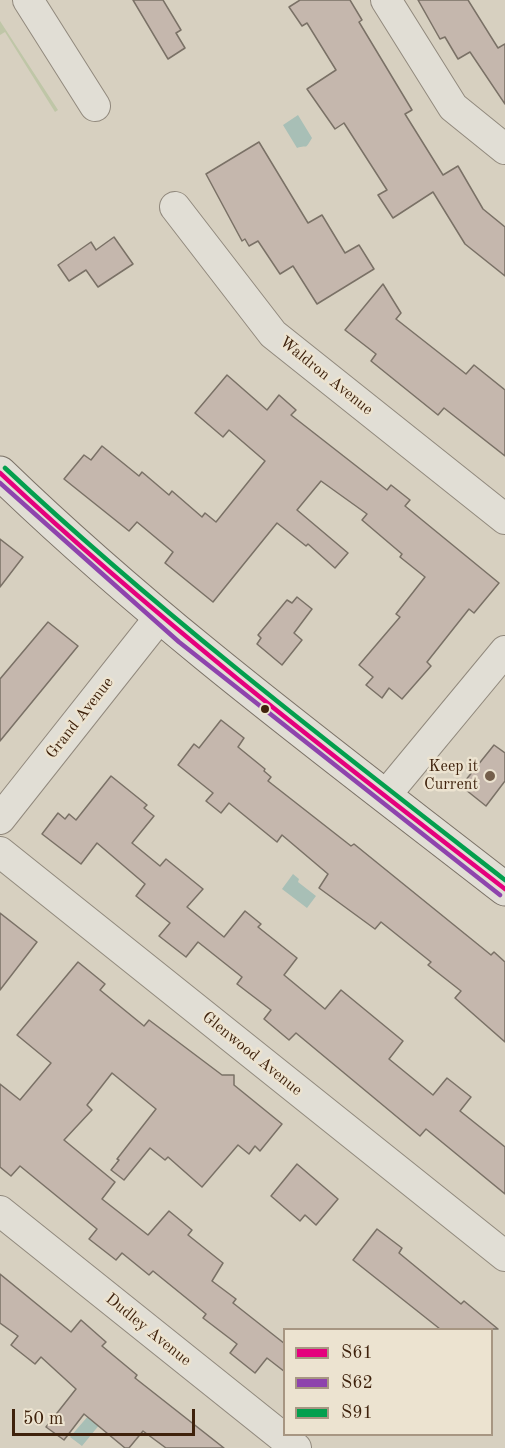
<!DOCTYPE html>
<style>
body{margin:0}
#map{position:relative;width:505px;height:1448px;overflow:hidden;background:#d7d0c0;font-family:"Old Standard TT",serif}
canvas{display:block}
.legend{position:absolute;left:283px;top:1328px;width:210px;height:108px;box-sizing:border-box;background:#ece3d0;border:2px solid #a79682;margin:0;padding:8px 10px;list-style:none;font-size:18px;color:#3f220c}
.legend li{display:flex;align-items:center;gap:12px;height:30px}
.legend b{width:30px;border:2px solid #a79682}
.scale{position:absolute;left:12px;top:1409px;width:183px;height:27px;box-sizing:border-box;border:3px solid #3f220c;border-top:0;padding-left:8px;font-size:18px;line-height:21px;white-space:nowrap;color:#3f220c;-webkit-text-stroke:4px #ece3d0;paint-order:stroke}
</style>
<div id="map">
<canvas width="505" height="1448"></canvas>
<ul class="legend">
<li><b style="height:8px;background:#e5007d"></b>S61</li>
<li><b style="height:8px;background:#8e44ad"></b>S62</li>
<li><b style="height:8px;background:#039f4e"></b>S91</li>
</ul>
<div class="scale">50 m</div>
</div>
<script>
const ctx = document.querySelector('canvas').getContext('2d');
ctx.lineJoin = 'round';
function paint(path, color) {
  ctx.fillStyle = color;
  ctx.fill(path, 'evenodd');
}
function stroke(path, color, width, dash) {
  ctx.strokeStyle = color;
  ctx.lineWidth = width;
  ctx.lineCap = dash ? 'butt' : 'round';
  ctx.setLineDash(dash || []);
  ctx.stroke(path);
}
function label(font, color, halo, rows, align = 'center') {
  ctx.font = font + ' "Old Standard TT",serif';
  ctx.lineWidth = 5;
  ctx.setLineDash([]);
  ctx.textBaseline = 'middle';
  ctx.strokeStyle = halo;
  ctx.fillStyle = color;
  for (const [text, x, y, turn = 0] of rows) {
    ctx.save();
    ctx.translate(x, y);
    ctx.rotate((+turn || 0) * Math.PI / 180);
    ctx.textAlign = isNaN(turn) ? turn : align;
    if (halo) ctx.strokeText(text, 0, 0);
    ctx.fillText(text, 0, 0);
    ctx.restore();
  }
}
const green = new Path2D(`
 M0 21 58 110 55 112 5 32 0 35Z`);
const water = new Path2D(`
 M298 115 312 138C304 151 309 144 297 148L283 125Z
 M293 874 299 879 298 882 316 896 307 908 282 889Z
 M89 1415 100 1424 82 1446 70 1437Z`);
const building = new Path2D(`
 M133 0H163L181 30 176 33 185 48 168 59Z
 M300 0H350L362 20 359 22 412 110 405 114 443 175 458 166 483 209 505 227V276L465 244 433 192 393 218 378 195 387 190 344 123 335 129 307 89 336 70 307 23 302 26 289 7Z
 M418 0H468L498 48 505 44V104L470 52 458 59 445 37 440 39Z
 M259 142 308 223 322 215 345 253 359 245 374 269 317 304 293 266 280 274 258 241 249 246 245 239 242 241 206 174Z
 M114 237 133 264 98 287 86 270 69 281 58 265 91 242 96 250Z
 M383 284 401 313 396 319 466 374 474 365 505 390V456L444 408 438 415 371 361 376 354 345 330Z
 M227 375 267 410 279 395 296 410 291 415 387 490 391 485 410 500 405 506 499 583 474 613 469 609 427 662 431 666 402 699 389 688 382 698 366 685 373 677 359 665 400 617 396 614 425 577 400 557 402 554 362 520 367 514 321 481 297 510 348 553 335 568 308 544 306 546 277 523 213 602 165 563 173 552 137 522 129 531 64 479 84 455 91 460 102 446 139 476 142 472 169 495 172 491 202 517 205 513 216 522 265 461 229 430 223 437 195 413Z
 M0 539 23 557 0 587Z
 M297 597 312 609 294 633 302 640 282 665 257 644 261 638 258 635 287 600 292 603Z
 M48 622 78 646 0 741V679Z
 M221 720 244 738 238 747 265 769 264 771 271 777 268 781 351 846 354 844 491 955 494 952 505 962V1042L455 998 461 991 428 965 431 962 381 922 375 929 319 888 328 874 282 835 277 842 229 803 221 813 206 801 213 793 178 765 194 744 199 748Z
 M494 745 505 753V781L486 806 461 786Z
 M111 776 147 805 144 808 154 816 132 843 160 866 166 859 203 889 187 907 224 937 245 911 261 924 258 927 297 958 284 975 325 1009 341 990 403 1041 389 1059 433 1095 447 1078 471 1097 460 1111 505 1147V1194L426 1129 420 1136 296 1033 289 1040 264 1019 271 1010 237 984 242 977 198 942 186 957 159 936 170 923 136 896 145 884 97 843 81 864 42 834 58 813 65 819 69 814 76 820Z
 M0 913 37 942 0 990Z
 M78 962 105 984 100 990 144 1026 149 1020 222 1075H234V1085L282 1124 260 1151 255 1146 249 1154 238 1145 202 1187 168 1157 165 1160 150 1148 124 1180 111 1170 119 1160 117 1159 156 1109 112 1073 87 1105 92 1110 64 1140 115 1182 102 1199 148 1235 169 1211 192 1230 188 1235 223 1263 212 1281 236 1299 233 1303 285 1344V1372L267 1358 255 1373 230 1353 237 1344 203 1318 206 1314 153 1271 149 1275 122 1253 116 1260 89 1239 97 1229 20 1166 11 1176 0 1167V1084L20 1100 51 1063 17 1035Z
 M297 1164 338 1199 316 1225 305 1215 300 1221 271 1196Z
 M377 1229 402 1248 399 1253 461 1304 464 1301 498 1329H440L353 1260Z
 M0 1274 71 1332 81 1320 106 1342 102 1346 137 1375 135 1378 224 1448H166L143 1431 129 1448H125L84 1414 64 1440 46 1427 76 1389 41 1357 35 1364 11 1345 18 1336 0 1323Z`);
const minor = new Path2D(`
 M28 0 95 106
 M386 0 453 107 505 149
 M175 207 273 334 505 519
 M385 796 505 651
 M0 819 159 618
 M0 852 505 1256
 M0 1211 296 1448`);
const secondary = new Path2D(`
 M0 473C157 625 333 755 505 889`);
const bus1 = new Path2D(`
 M0 473C160 623 332 755 505 889`);
const bus2 = new Path2D(`
 M0 483 179 642 500 895`);
const bus3 = new Path2D(`
 M5 468C163 616 334 747 505 880`);
const markers = [
 [265,709,5,"#3f220c"],
 [490,776,6,"#745f4b"]
];
const streetNames = [
 ["Waldron Avenue",326,376,39],
 ["Grand Avenue",80,718,-52],
 ["Glenwood Avenue",252,1054,39],
 ["Dudley Avenue",148,1330,39]
];
const poiNames = [
 ["Keep it",478,767],
 ["Current",478,785]
];
paint(green, '#bfc6a7');
paint(water, '#a8bfb6');
paint(building, '#c5b7ad');
stroke(building, '#7a7166', 1.5);
stroke(minor, '#91897d', 32);
stroke(secondary, '#7a7166', 35);
stroke(minor, '#e1ded5', 30);
stroke(secondary, '#e1ded5', 33);
stroke(bus1, '#e5007d', 4.5);
stroke(bus2, '#8e44ad', 4.5);
stroke(bus3, '#039f4e', 4.5);
for (const [x, y, r, color] of markers) {
  const dot = new Path2D();
  dot.arc(x, y, r, 0, 2 * Math.PI);
  ctx.fillStyle = color;
  ctx.fill(dot);
  stroke(dot, '#ece3d0', 2);
}
label('16px', '#3f220c', '#ece3d0', streetNames);
label('16px', '#3f220c', '#ece3d0', poiNames, 'right');
</script>
